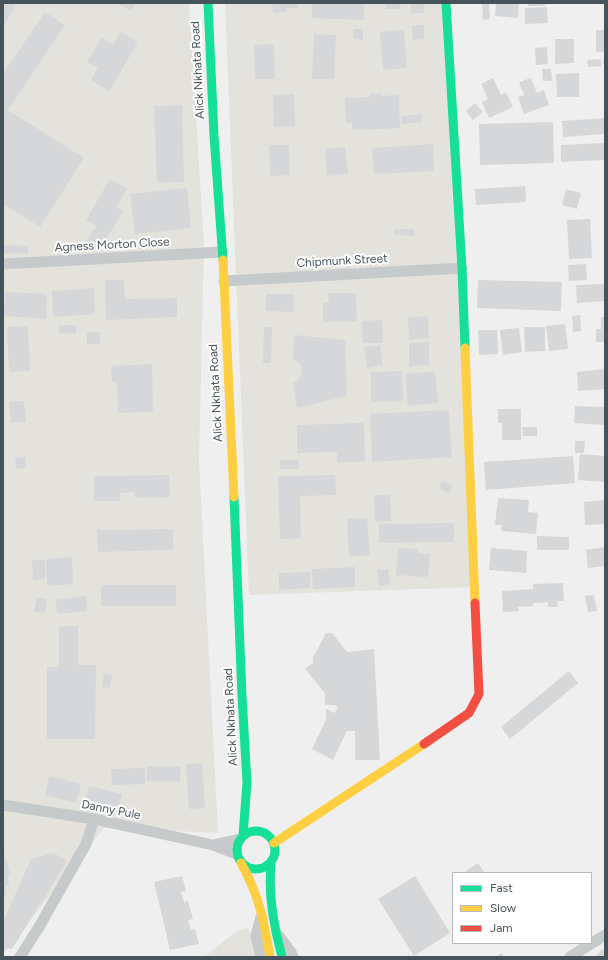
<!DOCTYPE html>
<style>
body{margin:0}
#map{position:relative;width:608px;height:960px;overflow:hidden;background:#f0efef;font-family:Figtree,sans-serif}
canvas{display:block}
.frame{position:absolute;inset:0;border:4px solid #47535b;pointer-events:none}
.legend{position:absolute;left:452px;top:872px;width:140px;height:72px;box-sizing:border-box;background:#fff;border:1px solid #b5babd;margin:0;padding:5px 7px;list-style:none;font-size:12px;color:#47535b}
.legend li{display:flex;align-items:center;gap:8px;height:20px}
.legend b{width:20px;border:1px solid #b5babd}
</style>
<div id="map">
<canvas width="608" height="960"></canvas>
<div class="frame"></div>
<ul class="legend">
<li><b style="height:5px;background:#16e098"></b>Fast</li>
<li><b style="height:5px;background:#ffcf43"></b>Slow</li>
<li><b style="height:5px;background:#f24e42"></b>Jam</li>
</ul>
</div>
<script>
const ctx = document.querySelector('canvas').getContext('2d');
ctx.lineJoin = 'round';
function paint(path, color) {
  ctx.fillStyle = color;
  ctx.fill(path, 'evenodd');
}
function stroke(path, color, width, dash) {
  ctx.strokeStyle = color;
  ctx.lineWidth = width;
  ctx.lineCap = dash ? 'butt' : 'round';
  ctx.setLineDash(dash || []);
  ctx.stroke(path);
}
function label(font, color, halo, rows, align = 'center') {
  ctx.font = font + ' Figtree,sans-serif';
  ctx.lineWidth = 4;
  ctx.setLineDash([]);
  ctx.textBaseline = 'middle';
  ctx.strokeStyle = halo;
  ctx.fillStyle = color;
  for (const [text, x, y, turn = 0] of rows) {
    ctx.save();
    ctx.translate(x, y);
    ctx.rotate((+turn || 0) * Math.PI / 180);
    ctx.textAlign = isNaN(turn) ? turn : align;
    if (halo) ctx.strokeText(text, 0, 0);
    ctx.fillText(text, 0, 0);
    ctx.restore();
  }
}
const commercial = new Path2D(`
 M3 3H189L204 245 199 460 218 833 104 828 3 954Z
 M225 3H444L475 587 249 595Z
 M248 928 259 957H204L237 931Z`);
const building = new Path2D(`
 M3 3H17L3 27Z
 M117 3H136L131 11Z
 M272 3H298V8H287V12L273 13Z
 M312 3H364V20L312 18Z
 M385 3H400L401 9H385Z
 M411 3H424V13H411Z
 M482 3H489L490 19 483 20Z
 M496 3H519L518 18 495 16Z
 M528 3H545V6H528Z
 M547 7 548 23 525 24V8Z
 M45 12 65 25 8 110 84 158 40 227 3 204V74Z
 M412 25H424V39L413 40Z
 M353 29H363V40L353 39Z
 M404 30 407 68 383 70 380 32Z
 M596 30H605V52H596Z
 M120 32 138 42 109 91 91 80 98 68 87 62 101 38 113 45Z
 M314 34 336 35 334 79H312Z
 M555 39H574V63L555 64Z
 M274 44 275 79H255L254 45Z
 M547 47 548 64 536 65 535 48Z
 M604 54H605V64H603Z
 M601 59V66L588 67 587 60Z
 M542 69H551L552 81H543Z
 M579 73V97H557L556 74Z
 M493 78 501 95 506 92 513 107 489 118 482 102 488 99 481 84Z
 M531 78 537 93 544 90 549 105 524 114 518 97 524 95 519 82Z
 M381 93V96L399 95 400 128 352 130V123H346L345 98 370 97V94Z
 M294 94 295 126 274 127 273 95Z
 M475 103 483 112 473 120 466 111Z
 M182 105 184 182 157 183 154 106Z
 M422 114V122L402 124 401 116Z
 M605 118V134L563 137 562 121Z
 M553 122 554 163 480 165 479 124Z
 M605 143V160L561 162V145Z
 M433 144 434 171 374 174 372 148Z
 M269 145H289L290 175 270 176Z
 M345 147 348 174 327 176 325 149Z
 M110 179 127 189 116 207 123 211 100 250 86 242 96 226 86 220Z
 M525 186 526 202 476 205 475 189Z
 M187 188 191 228 135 234 130 194Z
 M566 189 581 193 577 209 562 205Z
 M590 219 592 258 569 259 567 220Z
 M395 229H414V236L394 235Z
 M3 245 28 246V254L3 253Z
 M586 264 587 280 569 281 568 265Z
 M105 280H124L125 299 177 298V317L106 320Z
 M478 280 562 282 561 311 477 308Z
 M605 284V301L577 303 576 285Z
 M94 288 95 314 53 317 52 291Z
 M5 292 47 294 46 319 3 316Z
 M328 293H356L357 321 323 322V303H329Z
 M266 294H294L293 312 266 311Z
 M580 315 581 331 573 332 572 316Z
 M428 316 429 338 409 340 408 318Z
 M601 317H605V342H596V329H601Z
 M382 320 383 343H363L362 321Z
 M565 324 568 349 549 351 546 326Z
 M59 325H76V333L59 334Z
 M28 326 30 371 9 372 7 327Z
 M264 327H272L271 363H263Z
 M524 327H545V351L525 352Z
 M519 328 522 352 503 355 500 330Z
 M478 330H497L498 354 479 355Z
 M87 332H100V344H87Z
 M294 335 345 340 347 396 297 408 293 383 299 380 302 371 300 364 293 359Z
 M429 342V365L409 366V343Z
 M380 345 383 365 367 368 364 347Z
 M152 364 153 412 118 413 117 382H112L111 366Z
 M605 369V389L578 391 577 372Z
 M402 371 403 401 371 402V372Z
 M435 371 438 403 408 406 405 374Z
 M24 401 26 422 11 423 9 402Z
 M575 406 605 407V425L574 423Z
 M498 409H521V440H502V423H498Z
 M449 410 452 457 372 462 370 414Z
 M364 423 365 462H337V452L297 453V425Z
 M522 427H537V436H523Z
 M575 441H585L584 453H575Z
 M580 454 605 456V482L578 480Z
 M573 456 575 483 486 490 484 462Z
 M25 457 26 468 16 469 15 458Z
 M280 460H299V469H280Z
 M169 475 170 497 135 498V492L120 493V501H94V476Z
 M335 475 336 495 300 496 301 538 280 539 278 476Z
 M443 481 453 486 449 494 439 488Z
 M374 495H390L391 521 375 522Z
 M498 498 529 500 528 512 538 513 536 534 501 531 502 525H495Z
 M605 500V524L585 525 584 502Z
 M367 518 370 555 349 557 347 519Z
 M454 523V542L379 543V524Z
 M173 529V550L98 552 97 530Z
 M537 536 569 537V550H537Z
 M605 547V566L588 568 586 550Z
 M398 548 418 549 417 553 430 554 428 577 396 575Z
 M491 548 527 551 526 573 489 570Z
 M72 557 73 584 47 586 46 559Z
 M32 560H45V579L33 580Z
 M355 567V587L313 589 312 569Z
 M388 569 390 584 379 586 377 570Z
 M310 572V588L279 590V573Z
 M563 583 564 601H557L558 607H548V602L533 603V606L518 607 519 611 503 612 502 591 533 589V584Z
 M101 585H176V606H101Z
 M594 595 597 611 588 612 585 596Z
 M86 596 87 611 57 614 56 600Z
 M37 597 47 599 45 613 34 611Z
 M59 626H78V665H96L95 739H47V667H59Z
 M326 633H332L347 652 374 649 380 760H355V731H347L333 760 312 749 326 720V709L335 713 338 707 335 705H325V693L305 669 313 663V656L315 654Z
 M569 671 578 683 510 739 501 727Z
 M104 674 112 675 110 688 102 687Z
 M202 763 205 808 189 809 186 764Z
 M147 766 181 767 180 782 146 781Z
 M145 768V784L112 785 111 769Z
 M49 776 81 784 76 803 45 795Z
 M89 786 122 794 118 812 85 804Z
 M129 811 139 813V816L129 814Z
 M3 847 10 874 8 875 9 885 6 886 5 898 3 897Z
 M54 853 67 861 12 949 3 948V922L31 859Z
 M478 863 484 872 482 873H463Z
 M182 876 186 891 181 892 184 902 188 901 193 919 188 920 191 930 195 929 199 944 170 950 154 882Z
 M415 876 450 933 414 956 378 899Z
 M602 949 605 952V957H595Z
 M502 953 504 957H495Z`);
const street = new Path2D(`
 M3 264 222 252
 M224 281 462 268
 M3 805 94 819 213 845 236 854
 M213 845 240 839
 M261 917 256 936 261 957
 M279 936 291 952 293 957
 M20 957 39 927 86 844 94 819
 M570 957 605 935`);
const fast = new Path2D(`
 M208 3 214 136 223 260
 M446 3 462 268 465 348
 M234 497 242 696 247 782 243 836
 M237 850a19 19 0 1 1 38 0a19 19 0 1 1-38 0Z
 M271 864C268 896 274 926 282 957`);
const slow = new Path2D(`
 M223 260 234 497
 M465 348 475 603
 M274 843 424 744
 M241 863C259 895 264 921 270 957`);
const jam = new Path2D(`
 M424 744 469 713 479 694 475 603`);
const streetNames = [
 ["Alick Nkhata Road",198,70,-93],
 ["Agness Morton Close",112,245,-3],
 ["Chipmunk Street",342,261,-3],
 ["Alick Nkhata Road",216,393,-93],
 ["Alick Nkhata Road",231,717,-93],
 ["Danny Pule",111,810,11]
];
paint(commercial, '#e4e2dd');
paint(building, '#d6d7d8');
stroke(street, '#c7cacb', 11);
stroke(fast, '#16e098', 9);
stroke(slow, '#ffcf43', 9);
stroke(jam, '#f24e42', 9);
label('12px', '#47535b', '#fff', streetNames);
</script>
